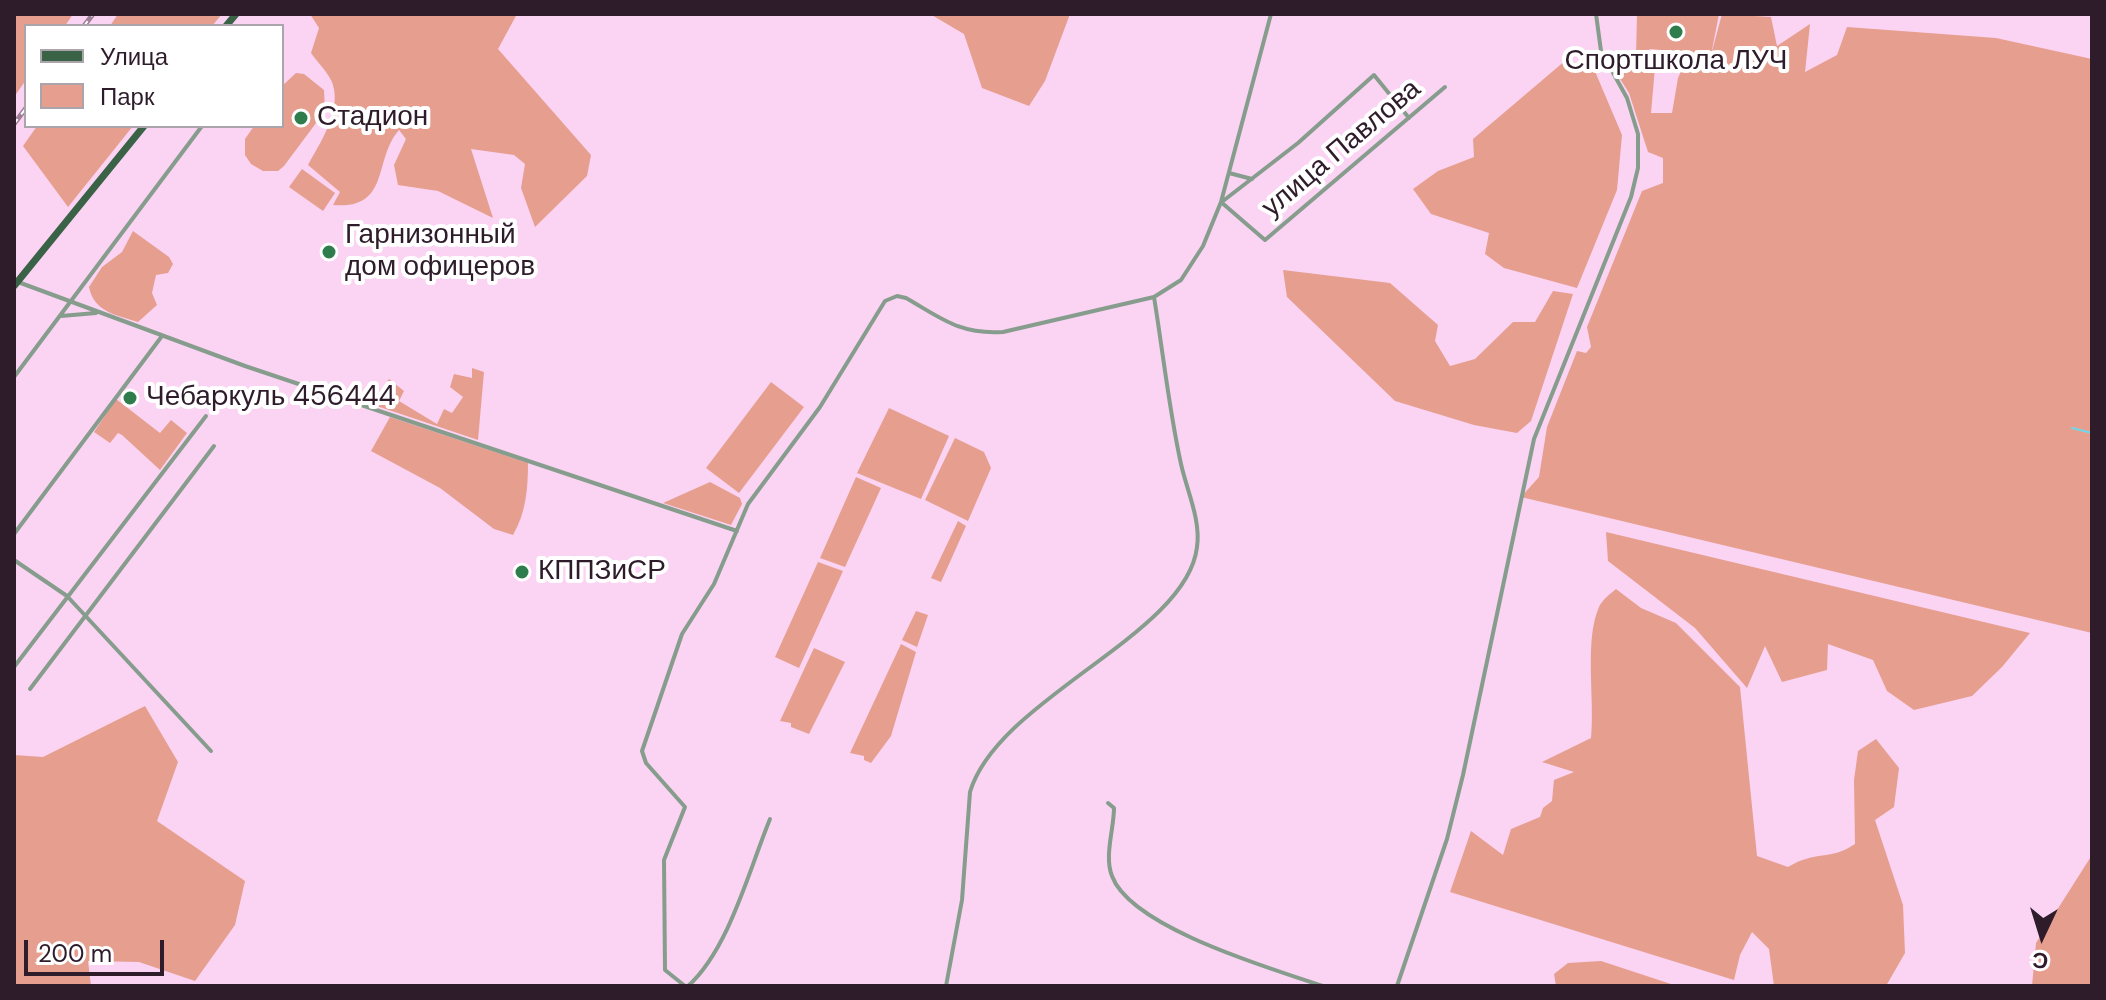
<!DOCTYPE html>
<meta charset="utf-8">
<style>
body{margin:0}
#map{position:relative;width:2106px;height:1000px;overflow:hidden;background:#fbd3f3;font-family:"DM Sans",sans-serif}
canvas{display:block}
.frame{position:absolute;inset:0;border:16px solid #2e1c2b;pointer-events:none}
.legend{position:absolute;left:24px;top:24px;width:260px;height:104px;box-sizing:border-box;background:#fff;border:2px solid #aba4aa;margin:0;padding:10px 14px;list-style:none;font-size:24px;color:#2e1c2b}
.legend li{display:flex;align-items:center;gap:16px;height:40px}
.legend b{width:40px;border:2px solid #aba4aa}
.north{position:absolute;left:2002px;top:896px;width:80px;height:80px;-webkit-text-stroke:6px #fff;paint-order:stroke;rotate:184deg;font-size:22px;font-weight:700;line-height:32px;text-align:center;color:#2e1c2b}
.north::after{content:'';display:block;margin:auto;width:28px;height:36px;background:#2e1c2b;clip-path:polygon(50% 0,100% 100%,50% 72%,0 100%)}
.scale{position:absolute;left:24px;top:940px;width:140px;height:36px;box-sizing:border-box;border:4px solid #2e1c2b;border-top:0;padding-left:10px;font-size:24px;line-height:28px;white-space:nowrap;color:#2e1c2b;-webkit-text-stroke:6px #fff;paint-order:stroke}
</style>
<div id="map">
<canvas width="2106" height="1000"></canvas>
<div class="frame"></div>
<ul class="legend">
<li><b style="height:10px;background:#3a6246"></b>Улица</li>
<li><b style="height:22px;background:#e69f8f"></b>Парк</li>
</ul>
<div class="north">С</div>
<div class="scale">200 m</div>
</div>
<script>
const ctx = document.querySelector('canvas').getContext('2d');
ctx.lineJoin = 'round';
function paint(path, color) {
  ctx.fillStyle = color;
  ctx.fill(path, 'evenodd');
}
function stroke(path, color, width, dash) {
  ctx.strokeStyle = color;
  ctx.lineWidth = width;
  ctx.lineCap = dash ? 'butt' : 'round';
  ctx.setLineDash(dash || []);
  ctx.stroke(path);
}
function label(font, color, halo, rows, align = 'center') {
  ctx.font = font + ' "DM Sans",sans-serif';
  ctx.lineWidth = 8;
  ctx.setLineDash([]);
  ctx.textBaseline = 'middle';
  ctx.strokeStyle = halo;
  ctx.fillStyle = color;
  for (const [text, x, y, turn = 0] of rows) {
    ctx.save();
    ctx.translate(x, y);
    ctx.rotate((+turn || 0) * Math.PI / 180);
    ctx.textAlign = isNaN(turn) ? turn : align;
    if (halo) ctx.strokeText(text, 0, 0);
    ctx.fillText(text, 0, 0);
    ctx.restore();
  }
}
const green = new Path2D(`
 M14 14H73L65 26H26V80L14 97Z
 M118 14H222L212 26H110Z
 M310 14H517L498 49 591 155 587 176 535 227 521 188 525 164 514 155 471 149 493 218 438 191 398 185 394 165 406 139 399 130C373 159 391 210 333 205L340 192 308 165C320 143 341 112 333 85 330 74 317 62 311 53L319 28Z
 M930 14H1070L1045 81 1029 106 982 88 964 34Z
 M1719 14 1711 55 1722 14 1771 17 1777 46 1810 24 1805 72 1837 55 1847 27 1996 38 2092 59V633L1521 497 1539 477 1547 427 1577 351 1586 353 1591 347 1587 327 1642 191 1663 183V158L1648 152 1629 93 1603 52 1636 54 1637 15ZM1650 49 1705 54H1689L1678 78 1672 113H1651L1656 56 1645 54Z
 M1566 60 1594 69 1622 135 1617 190 1577 288 1504 268 1485 254 1489 233 1431 214 1413 189 1438 171 1474 157 1473 139Z
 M296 73 304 74 324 90 325 111 284 166 278 171H263L251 164 245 155V139L254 126H282V86Z
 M37 126H133L68 207 23 146Z
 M302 169 335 193 323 211 289 187Z
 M133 231 169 257 173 264 168 273 156 275 152 293 157 305 138 322C116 315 94 312 89 287L102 267 122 252Z
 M1283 270 1390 283 1438 325 1435 341 1450 366 1475 359 1513 322H1535L1553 291 1573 294 1531 421 1517 433 1474 425 1395 401 1287 297Z
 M472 368 484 372 478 440 371 404 389 379 404 391 399 401 437 424 444 409 452 413 463 397 450 387 454 374 472 378Z
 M771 382 804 407 739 493 706 468Z
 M116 399 160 433 171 420 187 433 160 470 122 435 118 433 110 443 94 432Z
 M889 408 949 436 921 499 857 473Z
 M390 417 528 463C528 488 526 513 513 535L494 529 440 488 371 451Z
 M955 438 984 452 991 468 968 521 925 500Z
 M856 477 881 488 845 567 820 558Z
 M710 482 740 498 742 504 731 525 663 503Z
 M958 521 966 526 941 582 931 578Z
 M1606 532 2030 633 2002 667 1972 696 1914 710 1887 691 1873 660 1828 644 1827 670 1782 682 1765 646 1747 688 1695 628 1608 561Z
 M818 562 843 571 799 668 775 657Z
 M1616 589 1641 608 1676 623 1740 687 1757 856 1788 867C1816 850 1830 861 1855 844L1854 780 1858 751 1876 739 1899 768 1894 807 1875 820 1903 905 1905 953 1886 986H1774L1769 949 1752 932 1740 955 1734 980 1450 892 1471 831 1503 855 1511 829 1540 817 1543 808 1552 801 1554 780 1574 772 1542 762 1591 738C1595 698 1584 641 1599 607 1602 600 1610 594 1616 589Z
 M916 611 928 615 917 647 902 640Z
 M901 644 916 652 891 736 871 763 864 760V756L850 753Z
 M814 648 845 662 809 734 791 727V723L780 721Z
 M145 706 178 762 157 821 245 881 235 925 195 981 139 962 88 961 91 986H14V755L43 757Z
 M2092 855V986H2032L2036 943Z
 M1601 961 1677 986H1556L1554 974 1568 963Z`);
const stream = new Path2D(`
 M2072 428 2092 433`);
const street = new Path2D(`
 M1229 173 1252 179
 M1223 201 1298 143 1374 75 1409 118
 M1221 202 1265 240 1445 87
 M18 282 245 366 737 531
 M61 316 96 313
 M14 377 202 126
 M14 534 162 336
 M14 560 67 596 211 751
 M14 667 206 416
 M30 689 214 446
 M1108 803 1114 808C1114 829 1104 856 1112 876 1131 928 1273 969 1323 986
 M685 986 665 970 664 860 685 807 646 763 642 751 682 634 714 584 748 504 820 407 885 301 897 296 906 298C941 318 960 335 1003 332L1154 297 1181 280 1203 246 1221 202 1271 14
 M688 986C729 949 749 870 770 819
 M946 986 962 900 970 792C998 698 1187 635 1197 547 1201 520 1187 491 1181 464 1169 410 1163 352 1154 297
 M1397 986 1447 839 1463 775 1534 439 1631 197 1638 168V134L1627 98 1601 51 1596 14`);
const primary = new Path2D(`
 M226 26 236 14
 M14 286 144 126`);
const rail = new Path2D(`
 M84 26 93 14
 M14 124 26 108`);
const markers = [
 [1676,32,8,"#2f7d4c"],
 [301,118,8,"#2f7d4c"],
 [329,252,8,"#2f7d4c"],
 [130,398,8,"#2f7d4c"],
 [522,572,8,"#2f7d4c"]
];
const poiNames = [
 ["Спортшкола ЛУЧ",1676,62,"center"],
 ["Стадион",317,118],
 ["Гарнизонный",345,236],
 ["дом офицеров",345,268],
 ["Чебаpкуль 456444",146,398],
 ["КППЗиСР",538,572]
];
const streetNames = [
 ["улица Павлова",1342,149,-40]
];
paint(green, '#e69f8f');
stroke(stream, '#72d7ed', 2);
stroke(street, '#869c8c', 4);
stroke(primary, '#3a6246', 7);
stroke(rail, '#9d7f97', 5);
stroke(rail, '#fff', 2, [6]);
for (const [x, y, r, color] of markers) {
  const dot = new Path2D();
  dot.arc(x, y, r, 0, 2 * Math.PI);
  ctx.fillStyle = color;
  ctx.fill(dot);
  stroke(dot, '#fff', 3);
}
label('28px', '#2e1c2b', '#fff', poiNames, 'left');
label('28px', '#2e1c2b', '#fff', streetNames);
</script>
